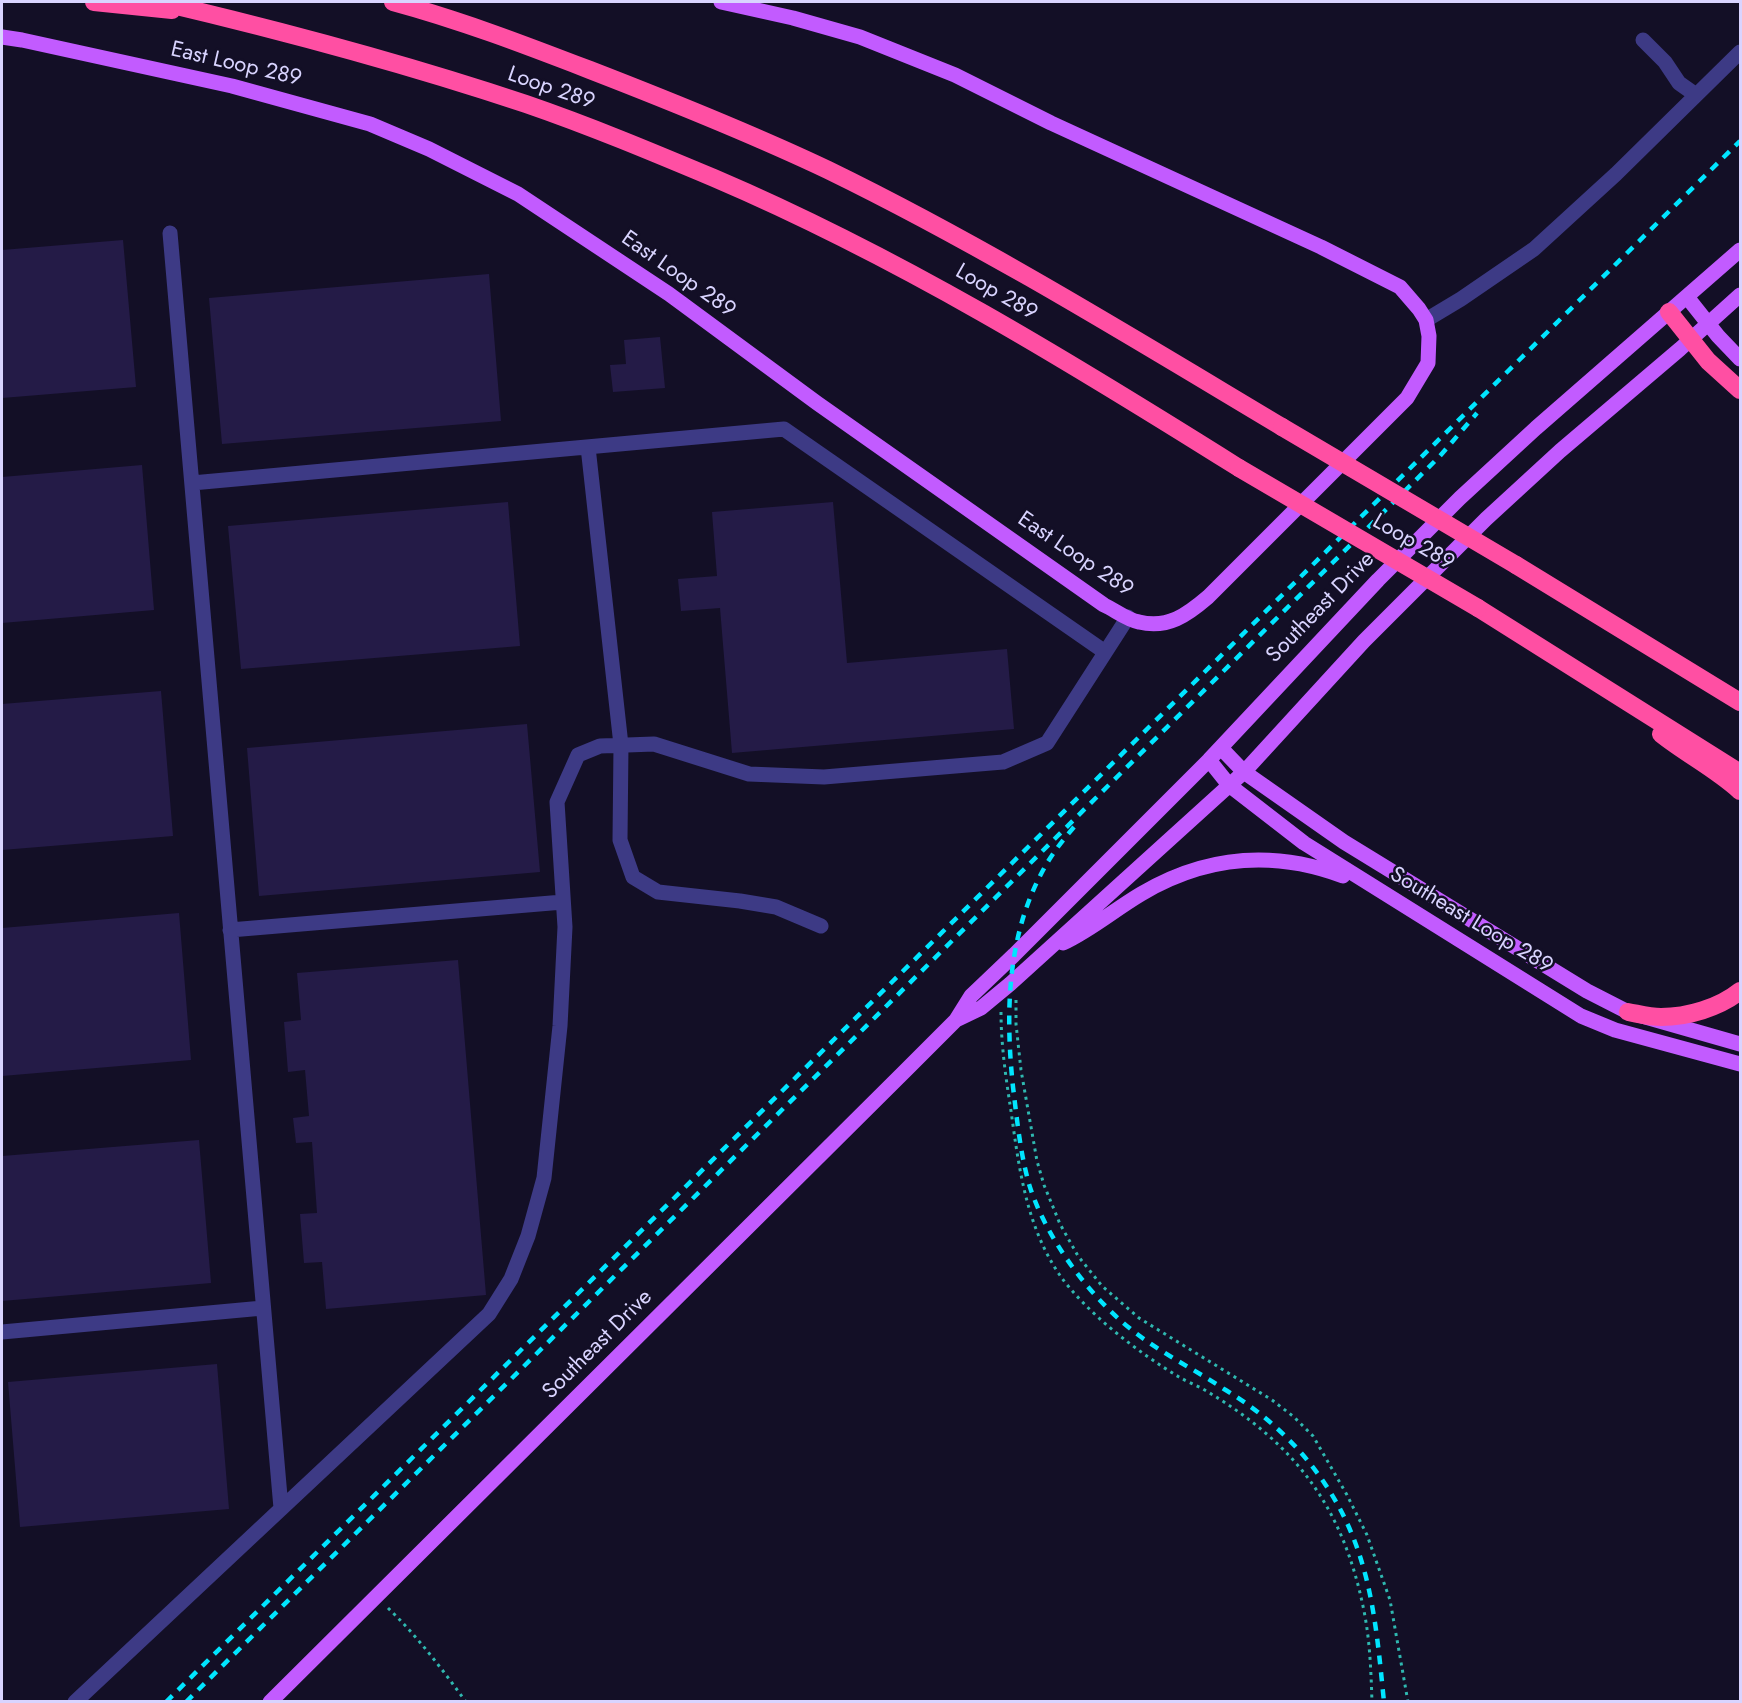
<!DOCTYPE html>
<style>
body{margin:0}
#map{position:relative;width:1742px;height:1703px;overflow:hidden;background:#130f26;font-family:Jost,sans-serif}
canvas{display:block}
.frame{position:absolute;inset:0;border:3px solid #d9d4ff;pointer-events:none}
</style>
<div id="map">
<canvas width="1742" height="1703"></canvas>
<div class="frame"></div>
</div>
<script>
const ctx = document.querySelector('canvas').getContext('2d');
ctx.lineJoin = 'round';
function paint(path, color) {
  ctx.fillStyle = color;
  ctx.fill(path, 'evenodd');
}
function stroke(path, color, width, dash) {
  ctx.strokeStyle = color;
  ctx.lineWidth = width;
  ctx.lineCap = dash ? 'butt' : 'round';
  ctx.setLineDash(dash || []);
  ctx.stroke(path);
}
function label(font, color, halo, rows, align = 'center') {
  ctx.font = font + ' Jost,sans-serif';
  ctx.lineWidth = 5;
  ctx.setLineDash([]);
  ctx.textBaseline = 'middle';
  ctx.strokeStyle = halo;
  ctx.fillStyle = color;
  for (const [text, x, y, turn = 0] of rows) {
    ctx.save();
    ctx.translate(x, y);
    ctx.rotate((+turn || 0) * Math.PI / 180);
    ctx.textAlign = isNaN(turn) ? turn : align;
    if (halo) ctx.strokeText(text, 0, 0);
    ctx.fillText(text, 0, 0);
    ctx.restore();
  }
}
const building = new Path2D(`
 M123 240 136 387 2 398V250Z
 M489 274 501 421 222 444 209 298Z
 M660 337 665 388 613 392 610 365 626 364 624 340Z
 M142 465 154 610 2 623V477Z
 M508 502 520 646 241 669 228 526Z
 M833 502 847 663 1007 649 1014 729 732 753 720 608 681 611 678 579 717 576 712 512Z
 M161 691 173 836 2 850V704Z
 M527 724 540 872 259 896 247 748Z
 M179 913 191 1060 2 1076V928Z
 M458 960 486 1295 326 1309 322 1262 304 1263 300 1214 317 1213 312 1142 296 1143 293 1118 309 1116 305 1070 288 1072 284 1022 301 1020 297 973Z
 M199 1140 211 1283 2 1301V1156Z
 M217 1364 229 1509 20 1527 8 1382Z`);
const path = new Path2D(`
 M1016 1000V1024L1021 1070 1037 1161 1044 1185 1060 1224 1078 1256 1102 1286 1139 1318 1272 1400 1294 1417 1313 1436 1347 1495 1367 1535 1390 1600 1408 1702
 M1001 1012C1001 1045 1006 1079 1011 1111 1019 1168 1026 1225 1059 1274 1086 1313 1139 1353 1179 1377 1186 1381 1195 1385 1203 1389 1295 1443 1343 1506 1364 1611 1370 1641 1371 1672 1372 1702
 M388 1608C418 1637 442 1669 466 1702`);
const minor = new Path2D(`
 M1643 40 1665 62 1679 83 1696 95
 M170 233 281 1508
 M1426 320 1461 299 1534 249 1616 174 1740 52
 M588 447 621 745 620 840 633 877 658 892 740 901 776 907 821 926
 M192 483 784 429 1105 652
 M230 930 563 902
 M2 1332 263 1308
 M75 1702 489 1314 511 1279 528 1236 544 1178 560 1026 565 927 557 802 578 755 600 746 654 744 749 774 824 777 1003 762 1047 743 1128 617`);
const major = new Path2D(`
 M2 37 22 40 232 86 370 124 429 149 518 194 669 294 817 403 1104 605C1115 610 1127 620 1139 622 1168 629 1187 615 1208 597L1407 398 1428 363 1429 336 1426 320 1419 309 1400 287 1321 247 1051 123 955 75 860 37 793 18 721 2
 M1687 297 1718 336 1740 359
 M1221 748 1244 772 1344 842 1587 991 1628 1012 1740 1044
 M1209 760 1229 785 1304 843 1581 1016 1615 1030 1740 1064
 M1063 943C1091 930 1114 910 1141 894 1205 856 1273 850 1343 876
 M956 1020 981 1008 1010 984 1244 772 1364 641 1486 519 1560 451 1680 349 1740 295
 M270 1702 904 1072 956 1020 971 996 1014 955 1209 760 1378 580 1460 498 1536 428 1740 250`);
const highway = new Path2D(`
 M94 2 172 10
 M160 2C283 31 406 64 526 104 590 126 652 152 714 178 899 257 1070 362 1239 468
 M393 2C460 20 525 45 590 70 670 101 750 133 828 170 984 246 1133 338 1282 427
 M1669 312 1708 361 1740 390
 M1516 565 1740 702
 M1478 608 1740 773
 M1661 734C1686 754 1716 769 1740 791
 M1628 1012C1639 1014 1650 1017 1661 1017 1687 1017 1719 1008 1740 991`);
const rail = new Path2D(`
 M1074 827C1064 839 1054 851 1046 865 1007 932 1005 1011 1013 1087 1017 1119 1020 1152 1029 1184 1044 1233 1082 1286 1120 1320 1151 1348 1189 1366 1224 1389 1264 1413 1299 1445 1325 1484 1371 1552 1376 1623 1384 1702
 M166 1702 1740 141
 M186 1702 1440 456 1477 413`);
const highwayBridge = new Path2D(`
 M1282 427 1516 565
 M1239 468 1478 608`);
const streetNames = [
 ["East Loop 289",236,65,13],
 ["Loop 289",551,89,19],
 ["East Loop 289",678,275,35],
 ["Loop 289",996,293,30],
 ["Loop 289",1413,543,30],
 ["East Loop 289",1075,555,34],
 ["Southeast Drive",1321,608,-46],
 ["Southeast Loop 289",1471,921,31],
 ["Southeast Drive",598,1345,-45]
];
paint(building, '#241b47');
stroke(path, '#2fb8b0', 3, [3, 4.5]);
stroke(minor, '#3d3a85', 15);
stroke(major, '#c25bff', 15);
stroke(highway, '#ff4fa3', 18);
stroke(rail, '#00e5ff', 4.5, [9, 8]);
stroke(highwayBridge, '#ff4fa3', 18);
label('22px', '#d9d4ff', '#130f26', streetNames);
</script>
